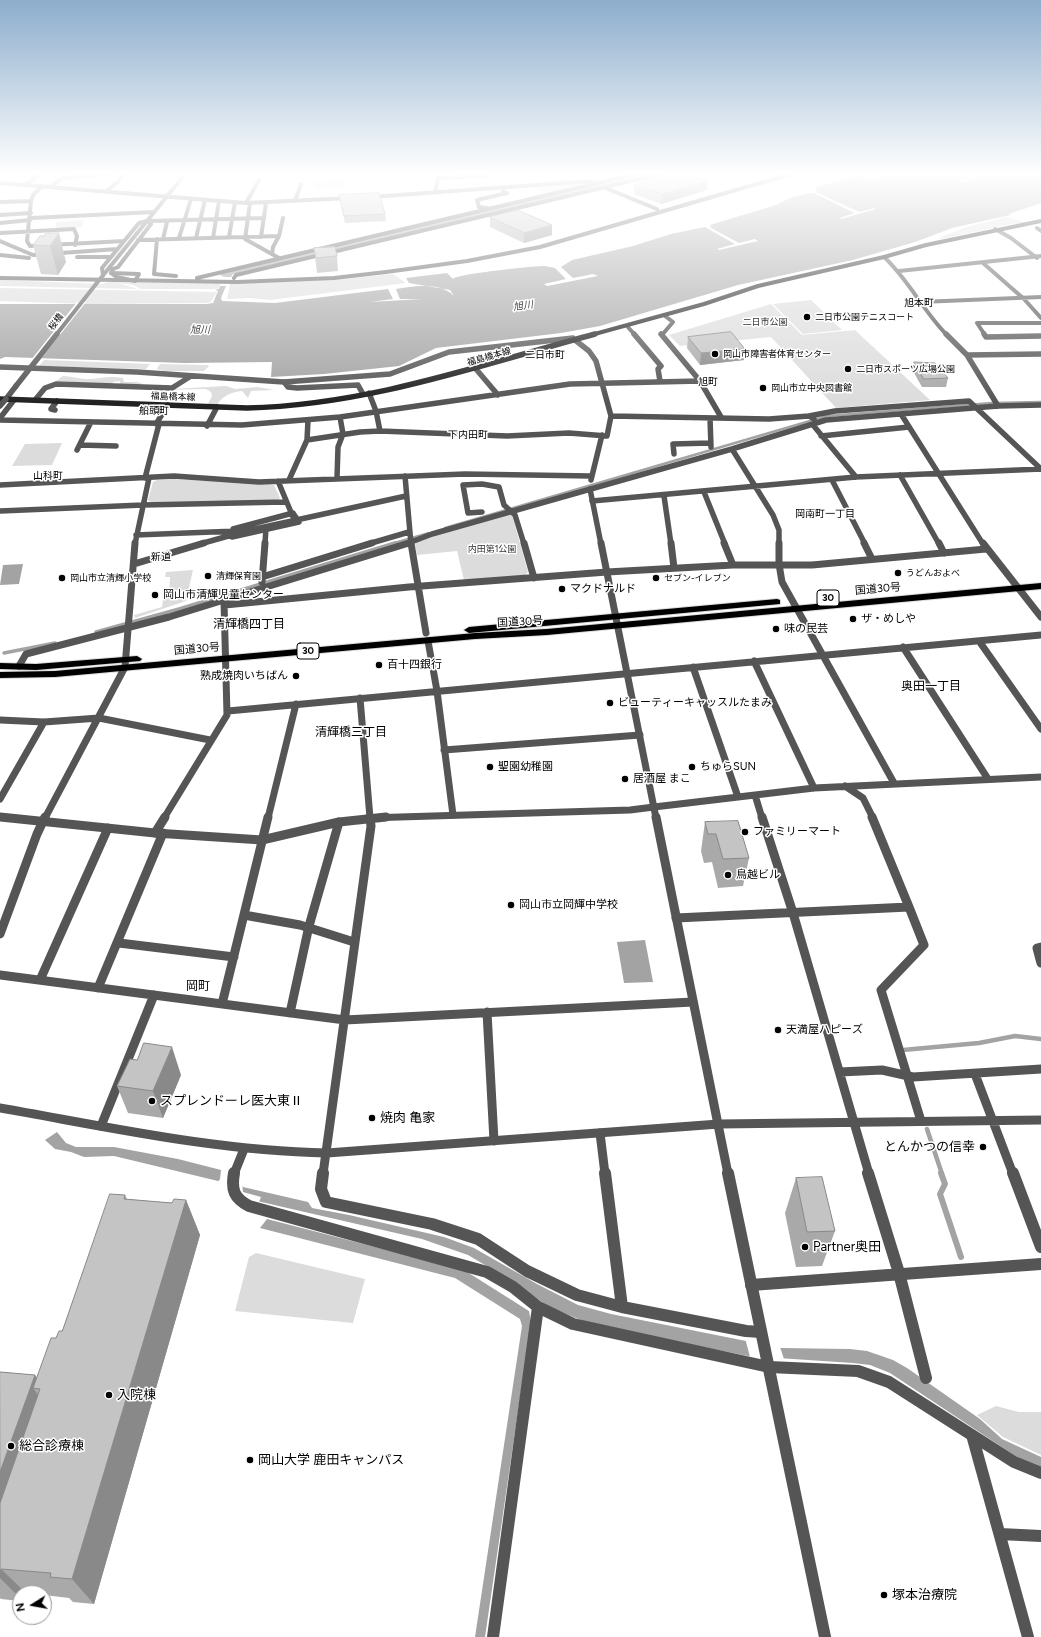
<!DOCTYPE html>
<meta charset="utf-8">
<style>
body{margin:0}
#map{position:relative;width:1041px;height:1637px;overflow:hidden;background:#fff;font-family:Figtree,sans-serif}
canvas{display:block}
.north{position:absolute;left:12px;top:1585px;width:40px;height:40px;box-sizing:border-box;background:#fff;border:1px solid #999;border-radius:50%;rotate:259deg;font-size:11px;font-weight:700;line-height:16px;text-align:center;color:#000}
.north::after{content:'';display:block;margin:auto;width:14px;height:18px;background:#000;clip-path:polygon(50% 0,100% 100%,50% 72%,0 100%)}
</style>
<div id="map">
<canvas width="1041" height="1637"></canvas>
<div class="north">N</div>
</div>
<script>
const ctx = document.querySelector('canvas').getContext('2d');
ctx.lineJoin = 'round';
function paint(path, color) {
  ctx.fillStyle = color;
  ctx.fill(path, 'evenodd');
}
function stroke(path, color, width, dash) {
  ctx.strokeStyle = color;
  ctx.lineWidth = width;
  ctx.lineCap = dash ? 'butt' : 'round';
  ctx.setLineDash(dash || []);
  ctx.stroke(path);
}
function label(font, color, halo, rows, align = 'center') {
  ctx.font = font + ' Figtree,"Noto Sans JP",sans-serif';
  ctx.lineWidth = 3;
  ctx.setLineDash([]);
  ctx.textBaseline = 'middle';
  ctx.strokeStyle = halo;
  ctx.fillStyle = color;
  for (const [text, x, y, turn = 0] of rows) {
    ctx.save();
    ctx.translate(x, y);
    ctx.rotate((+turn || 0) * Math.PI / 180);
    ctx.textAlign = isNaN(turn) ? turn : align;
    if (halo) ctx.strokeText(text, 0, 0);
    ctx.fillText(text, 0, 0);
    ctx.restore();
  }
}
const green = new Path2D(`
 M344 181 342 188 314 189V182Z
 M589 183 548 193 534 187Z
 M1007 217 1028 223 1011 224 942 239 938 238 967 227Z
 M84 220 82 227 55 230 56 222Z
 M393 274 406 283 270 300 250 298 227 299 230 284 344 279Z
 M0 280 103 284 107 282 221 283 218 289H141L133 285 118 283 138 289 0 286Z
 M0 288 217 292 211 302 206 303 88 304 0 301Z
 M811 300 842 330 803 334 773 304Z
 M771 304 802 335 855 330 930 400 836 408 771 337 680 346 669 335Z
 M44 360 150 364 146 369 39 366Z
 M160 364 208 365 209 366 204 371H164L157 369Z
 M63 376C71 376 78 379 87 379 99 379 111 375 123 378L124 382H137L143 384H120V381L113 382 112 384 56 381Z
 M226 386 235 389 258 387 274 390 251 391 248 398 242 391C232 392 223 395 217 405L208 404 212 396 211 392 206 389 154 390Z
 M62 443 52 465 12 466 25 444Z
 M173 479 269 484 274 485 280 498 278 500 152 503 148 500 153 482 157 480Z
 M509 514 512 515 528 572 524 576 464 580 457 551 417 555 415 544 420 540Z
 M193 570 186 601 135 618 134 615 162 607 163 599 169 596 170 577H165L166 572Z
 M256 1253 365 1279 353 1323 235 1311 249 1257Z
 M996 1406 1019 1412H1041V1455L1003 1437 977 1415Z`);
const water = new Path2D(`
 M644 174H652L233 274 231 277H224L220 275 222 273Z
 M863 174H881L861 179H873L897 174H970L976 176 957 182 960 183 988 174H1041V203L1009 214 1010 215 952 228 915 242 853 260 738 285 600 326 561 333 436 348 399 366 324 374 271 377 272 362 184 363 5 357 0 359V304H207L213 303 218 291 215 290 219 289 220 286H226L221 298 222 301 275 303 388 289 393 299 370 302 422 299H400L396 289C414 286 440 282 454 296L450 290 409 283 406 278 447 273 453 279C456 274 532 266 545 266L555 268 566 279 544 284 547 286 598 276 593 274 573 278 561 267 572 260 633 246 671 234 705 227 735 244 717 249 719 250 758 241 755 239 739 243 711 228 710 225 776 205 790 198 809 193H814L855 213 840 218 841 219 876 209 874 208 859 212 816 192 815 188 821 186Z
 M23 564 19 584 0 585 3 565Z
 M645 940 653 982 624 983 617 942Z
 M57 1132 66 1143 76 1147H114L178 1159 221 1170 243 1187 308 1202 312 1208 349 1215 444 1237 474 1248 537 1284 578 1305 611 1314 781 1348 850 1349 867 1351 893 1360 907 1368 980 1419 1002 1439 1041 1457V1467L1026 1463 890 1373 870 1365 853 1363 748 1356 593 1325 549 1307 512 1281 468 1255 422 1239 244 1198 218 1181 114 1156 84 1157 71 1152 55 1149 45 1140Z
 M267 1219 464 1270 529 1311 531 1322 485 1637H475L522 1326 520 1319 455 1278 260 1228Z`);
const pier = new Path2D(`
 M77 302H86L40 360H31Z
 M221 1170 225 1171 242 1183 243 1192 261 1197 259 1202 249 1201 230 1192 217 1183 220 1179Z
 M745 1338 780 1347 784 1359 750 1357Z`);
const streamFar3 = new Path2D(`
 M445 528 827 416 992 403 1041 402
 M391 544 429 533`);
const streamFar2 = new Path2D(`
 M96 632 179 609 395 543
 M4 653 55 643`);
const streamFar1 = new Path2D(`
 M903 1050 979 1043 1015 1036 1041 1039
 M927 1129 942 1174`);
const stream = new Path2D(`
 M941 1173 945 1184 940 1194 961 1257`);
const minorFar4 = new Path2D(`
 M0 183 246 203 350 198
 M25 185 40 174
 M42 186 33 195 31 201 27 241 30 246 124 241
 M51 187 62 178 108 174
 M603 187 657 209
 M106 191 118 182 123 174
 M435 192 438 178 485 176
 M370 197 591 181
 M295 201 301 184
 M0 202 31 201
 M246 203 259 180
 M250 203 245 239 279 258
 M487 208 479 207 477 200 507 193 503 191
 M0 215 31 213
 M31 218 154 212
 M0 223 30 220
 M1037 228 1041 231
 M995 229 1011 238 1037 258
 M0 233 74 229 77 236 75 245
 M229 237 235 202
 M261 237 266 203
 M179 238 191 199
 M196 238 205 200
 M213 238 219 201
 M157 239 154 274 176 276
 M163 239 167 222
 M138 240 279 236
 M0 241 33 255 117 249
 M272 254 273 247 279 236 283 218
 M0 255 29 258
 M77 257H110
 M884 257C909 280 923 311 947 335
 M983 263 1024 299 1041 318
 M113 269 118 267 151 224 147 221
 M899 271 1041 256
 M111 273 139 274 135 281
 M103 275 102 268 139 223 147 221 264 218
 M0 278 237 282 334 278 386 272 467 261 540 247 791 174
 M197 278 636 174
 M234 278 236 275 660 174
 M920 302 1041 297
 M627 326 635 335
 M662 335 673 322 665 316
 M985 335 977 323H1041`);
const minorFar3 = new Path2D(`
 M634 334 661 366 658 369 660 381
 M661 334 700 381 721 417
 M946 334 967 355 998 406
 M984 334 986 337 1041 336
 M967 355 1041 354
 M0 367 137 372 284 382 390 374 449 352 573 338
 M476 369 498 395
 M284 382 288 387 297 388 358 385 363 394
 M369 393 376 411 380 431
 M35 400 45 388 56 384 172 388 191 376
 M55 410 51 409 57 401
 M901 414 983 544
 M611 416 769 419 809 416 814 419
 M809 416 835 411 969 401 1041 469
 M0 418 14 400
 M710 418 711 447
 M0 420 242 425 340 417 570 384 700 381
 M156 424 168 405
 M813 425 856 477
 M207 426 217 407
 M821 436 909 427
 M307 440 360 432 380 431 507 436 569 433 607 436 611 416 596 361 589 351 575 340
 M80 445 116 446
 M732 449 773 515 779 530V544
 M77 450 91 422
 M674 454 673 444 710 443
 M900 475 939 544
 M405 476 411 544
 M145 478 159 424
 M337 478 338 447 343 434 340 417
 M289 480 307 440 308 420
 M591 480 602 435
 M832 480 865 544
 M278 481 293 517
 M0 485 174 476 259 482 465 474 591 476
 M704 492 725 544
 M664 496 671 544
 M592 501 856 477 1041 469
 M0 511 143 505 285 502
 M482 512 468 513 463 485 482 484 499 487 504 505 515 515 524 544
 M293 513 299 522 232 537 233 529Z
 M136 535 237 531
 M135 544 149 478
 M200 544 246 531 406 496
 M265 544 266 527
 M368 544 409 532
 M406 544 432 534 732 449 826 420 998 406 1041 405`);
const minorFar2 = new Path2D(`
 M411 543 426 633
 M524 543 534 578
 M671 543 674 568
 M724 543 733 565
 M779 543V564L782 582 894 783
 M864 543 872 559
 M939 543 944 553
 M983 543 1041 617
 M134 564 204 543
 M262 577 372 543
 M262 582 265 543
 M225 605 409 587 607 572 733 565H812L986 549
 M428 641 437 691 453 815
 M979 641 1041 729
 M903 647 988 779
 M754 661 814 788
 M19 666 26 654 169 617 409 543
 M693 667 738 797
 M360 698 370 818
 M228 711 1041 635
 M0 720 44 722 99 718 210 740
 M444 750 640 735
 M845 786 863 798 873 818
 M755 795 762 818
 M0 799 44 722
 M654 807 814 788 1041 777
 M45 818 125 667 135 543
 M164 818 227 715 224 601
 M268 818 296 704`);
const minorFar1 = new Path2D(`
 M762 817 793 913 869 1174
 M155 833 165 817
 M909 907 924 945 881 990 921 1121
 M244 915 300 925 354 942
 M676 918 909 907 872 817
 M0 934 37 834 45 817
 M119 943 234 957
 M1041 947 1037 948 1041 963
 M0 975 345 1020 693 1002
 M40 980 108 828
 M98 988 163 833
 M222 1004 268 817
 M487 1012 494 1141
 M290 1013 309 926 339 822
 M840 1072 882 1070 913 1077 1041 1069
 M975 1074 1013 1174
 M719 1124 1041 1120
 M101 1126 154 995
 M600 1133 605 1174
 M234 1174 244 1149
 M323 1174 371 826 370 817`);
const minor = new Path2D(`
 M234 1173C231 1190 234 1198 249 1206L487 1272 513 1287 538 1307 573 1324 769 1367 858 1371 889 1382 1014 1462 1041 1473
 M323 1173 321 1189 326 1202 432 1224 478 1239 527 1271 577 1295 622 1307 746 1331 761 1332
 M605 1173 622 1307
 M868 1173 899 1273 926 1378
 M1013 1173 1041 1247
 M751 1285 1041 1264
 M972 1435 1028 1637
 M1000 1534 1041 1536
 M493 1637 538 1307`);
const tertiaryFar4 = new Path2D(`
 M109 268 113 269 111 273 117 277 135 281
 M96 284 185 174`);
const tertiaryFar3 = new Path2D(`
 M6 399 16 386
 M590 489 601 544`);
const tertiaryFar2 = new Path2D(`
 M601 543 656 818
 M0 817 6 818
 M367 818 630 810 654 807`);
const tertiaryFar1 = new Path2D(`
 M0 817 155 833 262 840 339 822 386 817
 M656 817 728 1174
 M0 1108C109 1127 216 1151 327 1153L719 1124`);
const tertiary = new Path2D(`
 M728 1173 825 1637`);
const secondaryFar1 = new Path2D(`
 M591 335 704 304 758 286 884 257 926 245 1041 221`);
const secondary = new Path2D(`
 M0 399 247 408C368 405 480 365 595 334`);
const trunk = new Path2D(`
 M1041 583V589L547 635 475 639 55 677 0 678V672L55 671 475 633 547 629Z
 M777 599 780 600V604L469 633 464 630 469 627Z
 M137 656 142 659 140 661 36 670 0 669V663L36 664Z`);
const tertiaryBridgeFar1 = new Path2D(`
 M56 335 96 284`);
const tertiaryBridge = new Path2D(`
 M16 386 57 334
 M0 406 6 399`);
const wall = new Path2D(`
 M634 185 707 190 661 204 634 194Z
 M339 195 385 214 386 221 345 223 340 202Z
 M490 217 552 225V235L524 243 490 227Z
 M44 236 66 262 58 275 41 274 33 245Z
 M314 248 337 256 338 271 317 273Z
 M688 337 745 349 744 360 700 365 687 348Z
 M914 362 948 378 946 387H922L913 371Z
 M705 822 749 858 743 886 718 888 712 862 704 863 701 851Z
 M181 1075 163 1118 128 1113 117 1086Z
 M796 1178 835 1231 822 1266 796 1267 785 1213Z
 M125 1195 127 1199 172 1203 186 1200 200 1235 94 1604 73 1602 69 1598 44 1595V1593H20V1601L1 1599 0 1598V1372L35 1375 37 1378 56 1338 62 1331Z`);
const shadedWall = new Path2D(`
 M708 181 707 190 661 204 662 194Z
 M552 225V235L524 243V233Z
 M59 233 66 262 58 275 50 246Z
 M745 349 744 360 700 365 701 353Z
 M172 1047 181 1075 163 1118 153 1091Z
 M186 1200 200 1235 94 1604 72 1579Z
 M35 1375 42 1386 40 1389 33 1388 39 1396 0 1507V1472Z
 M1 1569 26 1593H20V1598L0 1578V1572Z`);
const building = new Path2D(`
 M674 174H686L708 181 662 194 634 185Z
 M379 193 385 214 344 216 339 195Z
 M518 210 552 225 524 233 490 217Z
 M46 233H59L50 246 33 245 40 236H44Z
 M335 247 337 256 316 258 314 248Z
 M731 332 745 349 701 353 688 337Z
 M914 362 935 363 948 378 924 379Z
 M738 821 749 858 723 859 716 834H708L705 822Z
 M144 1043 172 1047 153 1091 117 1086 130 1059 137 1060Z
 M822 1177 835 1231 807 1232 796 1178Z
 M110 1194 125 1195 124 1199 172 1203 174 1199 186 1200 72 1579 50 1577 51 1573 1 1569 0 1572V1503L40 1389 33 1388 51 1338H56L59 1331H62Z
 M0 1372 35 1375 0 1472Z`);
const markers = [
 [807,317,4,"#000"],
 [715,354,4,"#000"],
 [848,369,4,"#000"],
 [763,388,4,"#000"],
 [898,573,4,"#000"],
 [208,576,4,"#000"],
 [62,578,4,"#000"],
 [656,578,4,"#000"],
 [562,589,4,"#000"],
 [155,595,4,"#000"],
 [853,619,4,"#000"],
 [776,629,4,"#000"],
 [379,665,4,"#000"],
 [296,676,4,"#000"],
 [610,703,4,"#000"],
 [490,767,4,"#000"],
 [692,767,4,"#000"],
 [625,779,4,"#000"],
 [745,832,4,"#000"],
 [728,875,4,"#000"],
 [511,905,4,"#000"],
 [778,1030,4,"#000"],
 [152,1101,4,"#000"],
 [372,1118,4,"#000"],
 [983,1147,4,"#000"],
 [805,1247,4,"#000"],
 [109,1395,4,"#000"],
 [11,1446,4,"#000"],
 [250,1460,4,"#000"],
 [884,1595,4,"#000"]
];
const farPoinames = [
 ["二日市公園テニスコート",815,317],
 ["岡山市障害者体育センター",723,354],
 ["二日市スポーツ広場公園",856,369],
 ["岡山市立中央図書館",771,388],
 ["うどんおよべ",906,573],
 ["清輝保育園",216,576],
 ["岡山市立清輝小学校",70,578],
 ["セブン-イレブン",664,578]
];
const farStreetnames = [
 ["桜橋",56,322,-52],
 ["福島橋本線",489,357,-16],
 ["福島橋本線",173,397,2]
];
const farParknames = [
 ["二日市公園",765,322],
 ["内田第1公園",492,549]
];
const farNeighbourhoodnames = [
 ["旭本町",919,303],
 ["二日市町",545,355],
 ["旭町",708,382],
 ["船頭町",154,411],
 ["下内田町",468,435],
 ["山科町",48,476],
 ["岡南町一丁目",825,514],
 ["新道",161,557]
];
const farWaternames = [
 ["旭川",523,306,-8],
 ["旭川",200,330]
];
const shields = [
 [828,598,22],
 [308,651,22]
];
const shieldNames = [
 ["30",828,598],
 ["30",308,651]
];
const poiNames = [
 ["マクドナルド",570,589],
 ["岡山市清輝児童センター",163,595],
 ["ザ・めしや",861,619],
 ["味の民芸",784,629],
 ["百十四銀行",387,665],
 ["熟成焼肉いちばん",288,676,"right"],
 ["ビューティーキャッスルたまみ",618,703],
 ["聖園幼稚園",498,767],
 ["ちゅらSUN",700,767],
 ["居酒屋 まこ",633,779],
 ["ファミリーマート",753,832],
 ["鳥越ビル",736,875],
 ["岡山市立岡輝中学校",519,905],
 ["天満屋ハピーズ",786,1030]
];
const streetNames = [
 ["国道30号",878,589,-5],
 ["国道30号",520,622,-3],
 ["国道30号",197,649,-5]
];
const neighbourhoodNames = [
 ["清輝橋四丁目",249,624],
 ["奥田一丁目",931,686],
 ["清輝橋三丁目",351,732],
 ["岡町",198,986]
];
const nearPoinames = [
 ["スプレンドーレ医大東Ⅱ",160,1101],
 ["焼肉 亀家",380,1118],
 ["とんかつの信幸",975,1147,"right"],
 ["Partner奥田",813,1247],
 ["入院棟",117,1395],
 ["総合診療棟",19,1446],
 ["岡山大学 鹿田キャンパス",258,1460],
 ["塚本治療院",892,1595]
];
paint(green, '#dcdcdc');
paint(water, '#a3a3a3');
paint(pier, '#fff');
stroke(streamFar3, '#a3a3a3', 2.5);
stroke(streamFar2, '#a3a3a3', 3.5);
stroke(streamFar1, '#a3a3a3', 4.5);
stroke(stream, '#a3a3a3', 6);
stroke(trunk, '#dbdbdb', 2);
stroke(minorFar4, '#555', 4);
stroke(minorFar3, '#555', 5.5);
stroke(minorFar2, '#555', 7);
stroke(minorFar1, '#555', 9);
stroke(minor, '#555', 12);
stroke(tertiaryFar4, '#555', 4);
stroke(tertiaryFar3, '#555', 5.5);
stroke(tertiaryFar2, '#555', 7);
stroke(tertiaryFar1, '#555', 9);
stroke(tertiary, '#555', 12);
stroke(secondaryFar1, '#222', 4);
stroke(secondary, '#222', 5.5);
paint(trunk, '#000');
stroke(tertiaryBridgeFar1, '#555', 4);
stroke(tertiaryBridge, '#555', 5.5);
paint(wall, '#a9a9a9');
paint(shadedWall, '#898989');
paint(building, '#c4c4c4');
stroke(building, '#898989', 1);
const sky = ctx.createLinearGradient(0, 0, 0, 403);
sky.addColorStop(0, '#8cadcc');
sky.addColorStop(0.43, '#fff');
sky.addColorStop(1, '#ffffff00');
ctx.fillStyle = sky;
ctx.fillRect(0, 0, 1041, 403);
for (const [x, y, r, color] of markers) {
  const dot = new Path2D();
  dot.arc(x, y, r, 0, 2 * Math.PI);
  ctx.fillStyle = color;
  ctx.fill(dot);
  stroke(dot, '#fff', 1.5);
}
label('9px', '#000', '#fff', farPoinames, 'left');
label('9px', '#000', '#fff', farStreetnames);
label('9px', '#333', '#fff', farParknames);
label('10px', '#000', '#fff', farNeighbourhoodnames);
label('italic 10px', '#444', '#fff', farWaternames);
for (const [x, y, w] of shields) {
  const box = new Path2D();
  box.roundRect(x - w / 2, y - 8, w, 16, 3);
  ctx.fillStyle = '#fff';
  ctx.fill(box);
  stroke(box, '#000', 1);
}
label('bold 10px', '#000', null, shieldNames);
label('11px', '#000', '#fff', poiNames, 'left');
label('11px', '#000', '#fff', streetNames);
label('12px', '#000', '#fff', neighbourhoodNames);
label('13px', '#000', '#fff', nearPoinames, 'left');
</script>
